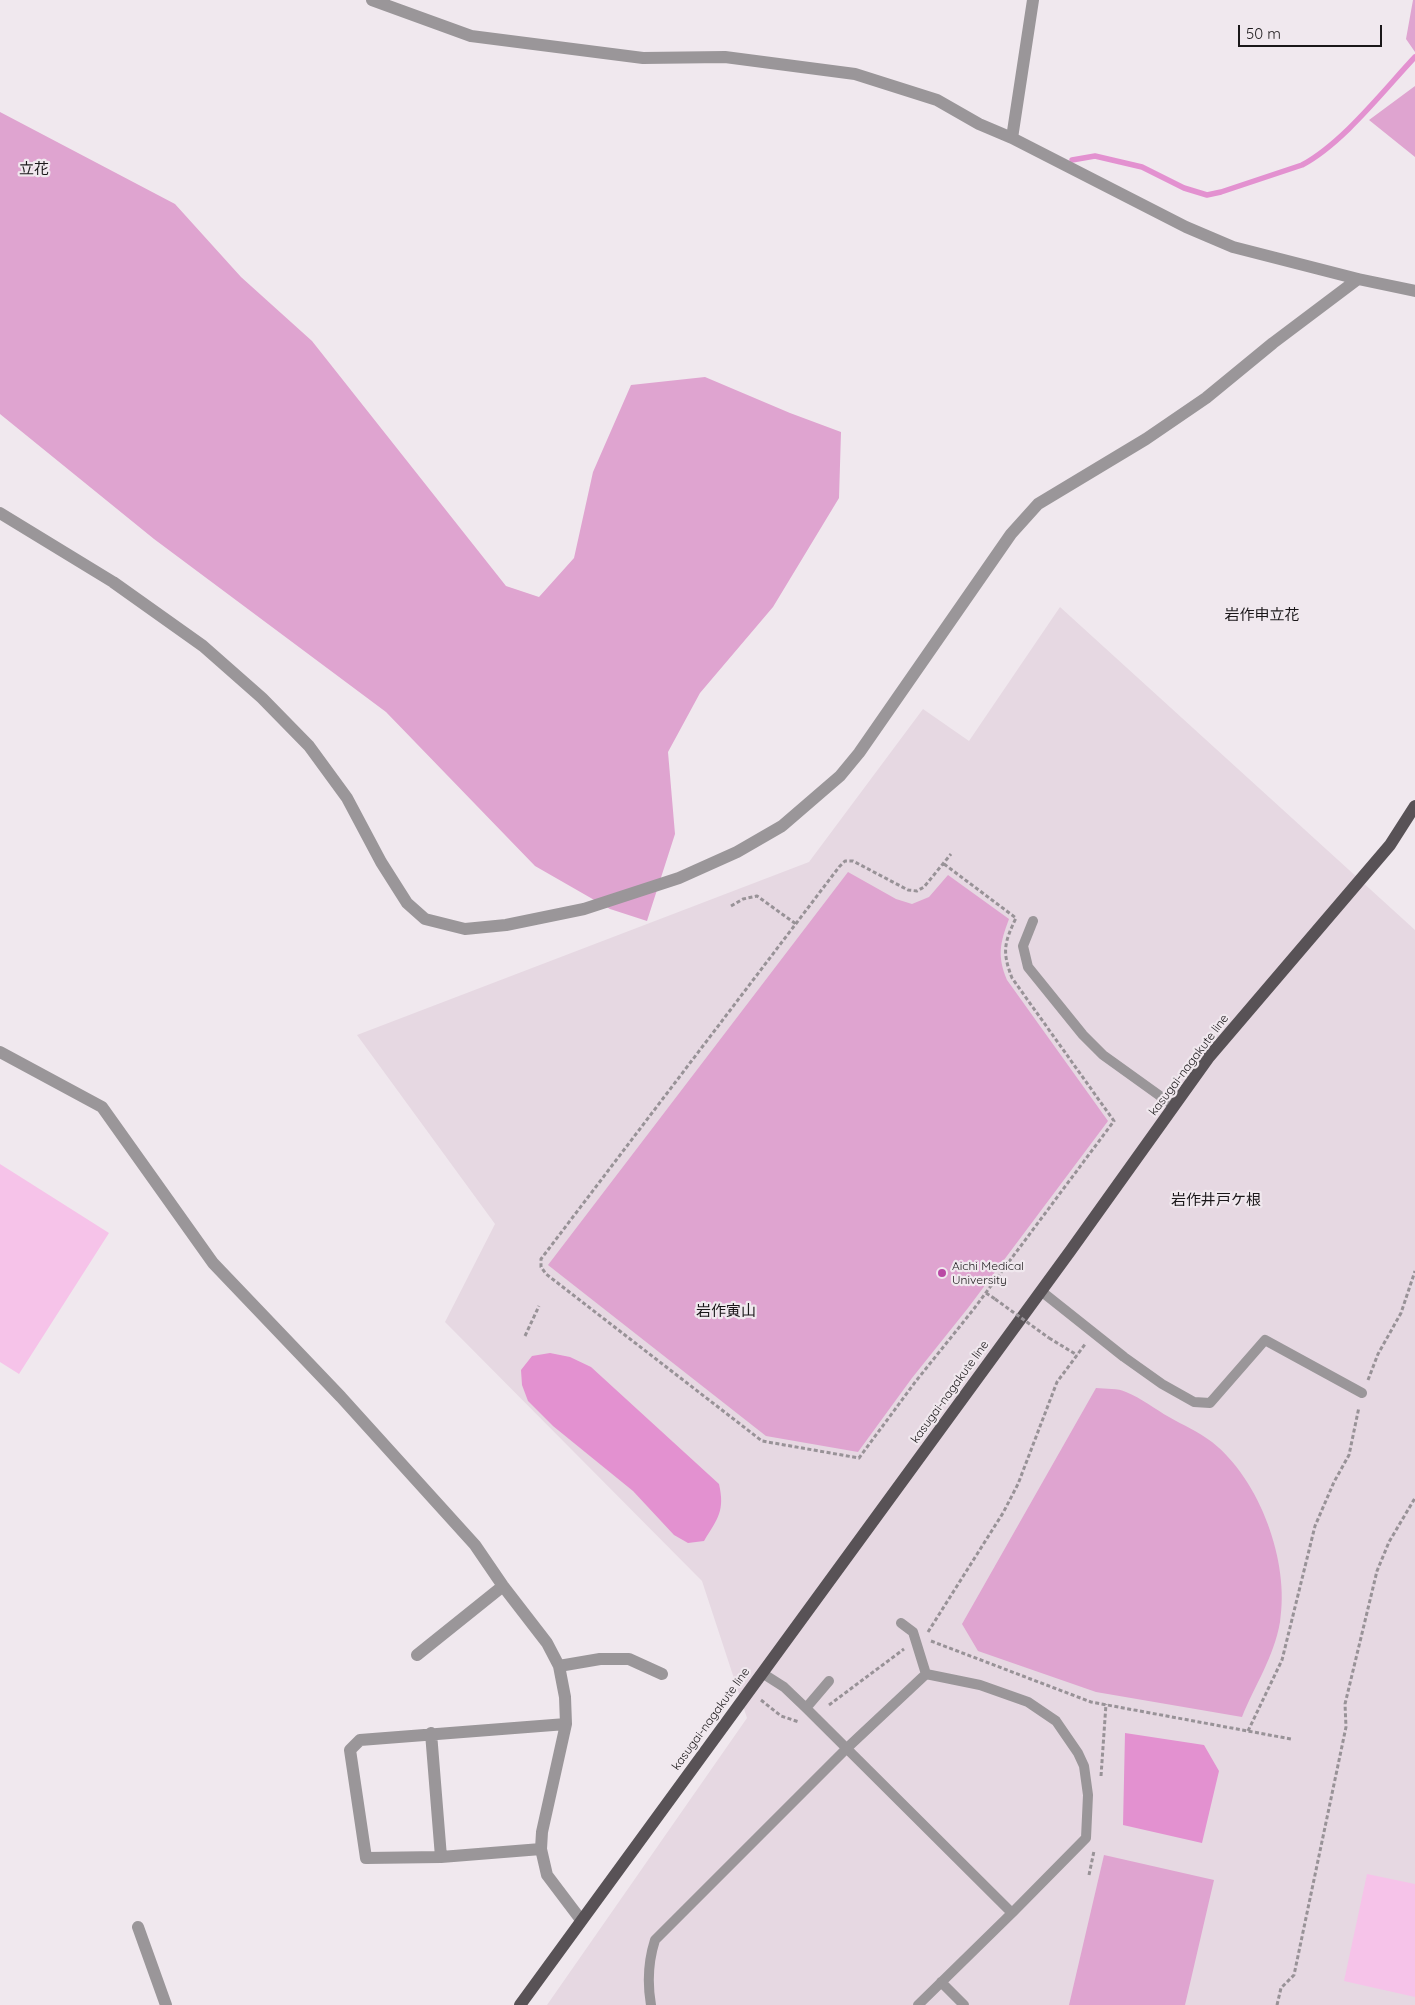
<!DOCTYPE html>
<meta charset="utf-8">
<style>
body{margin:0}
#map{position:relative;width:1415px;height:2005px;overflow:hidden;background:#f0e8ee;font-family:Quicksand,sans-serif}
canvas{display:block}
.scale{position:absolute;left:1238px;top:25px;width:144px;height:22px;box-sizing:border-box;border:2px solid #1a1719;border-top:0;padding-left:6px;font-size:15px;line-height:18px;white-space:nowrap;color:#1a1719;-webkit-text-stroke:4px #f0e8ee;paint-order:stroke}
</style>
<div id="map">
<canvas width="1415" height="2005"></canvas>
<div class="scale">50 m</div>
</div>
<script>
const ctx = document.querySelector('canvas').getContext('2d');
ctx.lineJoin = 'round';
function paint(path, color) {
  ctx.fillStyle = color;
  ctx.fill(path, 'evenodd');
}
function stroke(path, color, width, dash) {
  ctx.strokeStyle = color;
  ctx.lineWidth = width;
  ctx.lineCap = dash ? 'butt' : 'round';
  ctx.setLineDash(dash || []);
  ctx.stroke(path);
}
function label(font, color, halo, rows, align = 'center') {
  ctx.font = font + ' Quicksand,"Noto Sans JP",sans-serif';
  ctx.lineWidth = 4.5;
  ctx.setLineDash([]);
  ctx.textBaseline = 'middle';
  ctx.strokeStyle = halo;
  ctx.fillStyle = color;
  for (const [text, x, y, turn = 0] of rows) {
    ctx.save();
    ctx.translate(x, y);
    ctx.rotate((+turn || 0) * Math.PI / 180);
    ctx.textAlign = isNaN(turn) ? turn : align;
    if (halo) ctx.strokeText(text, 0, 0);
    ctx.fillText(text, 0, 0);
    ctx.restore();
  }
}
const built = new Path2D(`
 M1060 607 1415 930V2005H547L747 1718 702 1581 445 1322 495 1224 357 1035 809 862 923 709 969 741Z`);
const green = new Path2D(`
 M1413 0H1415V52L1406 39Z
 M1415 86V157L1369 120Z
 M0 112 175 204 241 277 312 341 506 586 539 597 574 558 593 472 631 385 705 377 790 413 841 432 839 498 773 607 700 693 668 752 675 834 647 921 610 909 535 866 386 712 154 539 0 414Z
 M848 872 896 899 912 904 929 897 948 875 1009 919C1000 943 997 956 1007 980L1108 1121 968 1308 912 1378 858 1452 766 1436 548 1265Z
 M1096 1388C1106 1389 1118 1388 1126 1392 1141 1398 1155 1409 1169 1417 1183 1425 1199 1432 1212 1442 1260 1480 1290 1562 1280 1622 1274 1657 1255 1685 1242 1717L1096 1692 978 1651 962 1624Z
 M1104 1855 1214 1880 1185 2005H1069Z`);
const water = new Path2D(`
 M550 1353 570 1357 591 1367 719 1484C725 1511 718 1518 704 1541L688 1543 674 1535 633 1491 553 1426 528 1401 522 1385 521 1370 532 1356Z
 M1125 1733 1204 1745 1219 1771 1202 1843 1123 1825Z`);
const stream = new Path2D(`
 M1072 160 1095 156 1142 167 1184 188 1207 195 1221 192 1302 165C1343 143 1383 91 1415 57`);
const building = new Path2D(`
 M0 1164 109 1233 19 1374 0 1362Z
 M1367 1874 1415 1884V1997L1344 1981Z`);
const path = new Path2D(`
 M944 864 1016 918C1004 943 1002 952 1012 978L1114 1121 973 1310 916 1381 859 1458 762 1441 546 1274 541 1267V1259L839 867 845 861H853L908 890 917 891 924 887 951 854
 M731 906 743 899 757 896 796 924
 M986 1293 995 1299
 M525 1336 539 1306
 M1049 1338 1077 1355
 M1368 1380 1378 1354 1401 1313 1415 1271
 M928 1632 1003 1513 1018 1484 1057 1382 1086 1343
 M931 1641 1091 1702 1291 1739
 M761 1700 781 1716 799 1722
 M829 1705 904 1649
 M1248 1731 1282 1660 1315 1526 1334 1482 1349 1455 1359 1407
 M1101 1776 1106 1704
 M1089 1875 1094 1851
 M1277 2005 1281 1988 1294 1975 1346 1727 1345 1704 1377 1571 1389 1542 1415 1498`);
const lane = new Path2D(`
 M1033 921 1023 946 1028 967 1083 1035 1103 1055 1174 1106
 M1041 1291 1124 1357 1162 1384 1194 1402 1210 1403 1265 1340 1362 1393
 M901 1623 913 1632 926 1674
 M762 1673 784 1687 806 1708 1012 1913 918 2005
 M806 1708 829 1681
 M941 1982 964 2005
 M651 2005C647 1982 648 1962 655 1940L847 1748 926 1674 980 1685 1028 1702 1056 1721 1078 1753 1084 1766 1088 1795 1086 1838 1012 1913`);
const street = new Path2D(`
 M372 0 471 36 643 58 725 57 855 74 937 100 979 124 1012 138 1186 227 1233 247 1358 279 1415 291
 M1012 138 1033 0
 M0 513 113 582 203 646 262 698 309 746 347 798 381 862 407 903 425 919 465 929 506 925 584 909 679 878 737 852 782 826 840 776 859 753 1011 534 1038 504 1146 439 1206 398 1273 343 1358 279
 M0 1052 102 1107 213 1263 341 1397 475 1545 503 1586 547 1643 559 1666 565 1697 566 1724 542 1832 541 1849 547 1875 581 1920
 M417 1655 503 1586
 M559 1666 600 1659H629L662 1674
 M431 1733 441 1857
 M541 1849 441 1857 366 1858 350 1750 360 1740 566 1724
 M138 1927 166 2005`);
const primary = new Path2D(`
 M520 2005 1071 1250 1209 1057 1390 845 1415 806`);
const pathBridge = new Path2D(`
 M995 1299 1049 1338`);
const markers = [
 [942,1273,5,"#ba49a5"]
];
const streetNames = [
 ["kasugai-nagakute line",1189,1065,-53],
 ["kasugai-nagakute line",950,1392,-54],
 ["kasugai-nagakute line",711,1719,-54]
];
const poiNames = [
 ["Aichi Medical",952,1266],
 ["University",952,1280]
];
const quarterNames = [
 ["立花",34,169],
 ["岩作申立花",1262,615],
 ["岩作井戸ケ根",1216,1200],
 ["岩作寅山",726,1311]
];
paint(built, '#e6d8e2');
paint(green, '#dfa4d0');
paint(water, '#e391d0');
stroke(stream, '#e391d0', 5.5);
paint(building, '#f6c3e9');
stroke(path, '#989297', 3, [4, 2.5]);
stroke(lane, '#9a9699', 10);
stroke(street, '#9a9699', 12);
stroke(primary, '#585256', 12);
stroke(pathBridge, '#989297', 3, [4, 2.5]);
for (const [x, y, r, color] of markers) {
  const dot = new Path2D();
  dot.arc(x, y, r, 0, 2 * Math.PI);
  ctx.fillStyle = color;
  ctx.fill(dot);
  stroke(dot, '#f0e8ee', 2);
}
label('12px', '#1a1719', '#f0e8ee', streetNames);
label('12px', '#1a1719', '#f0e8ee', poiNames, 'left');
label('15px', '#1a1719', '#f0e8ee', quarterNames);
</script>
